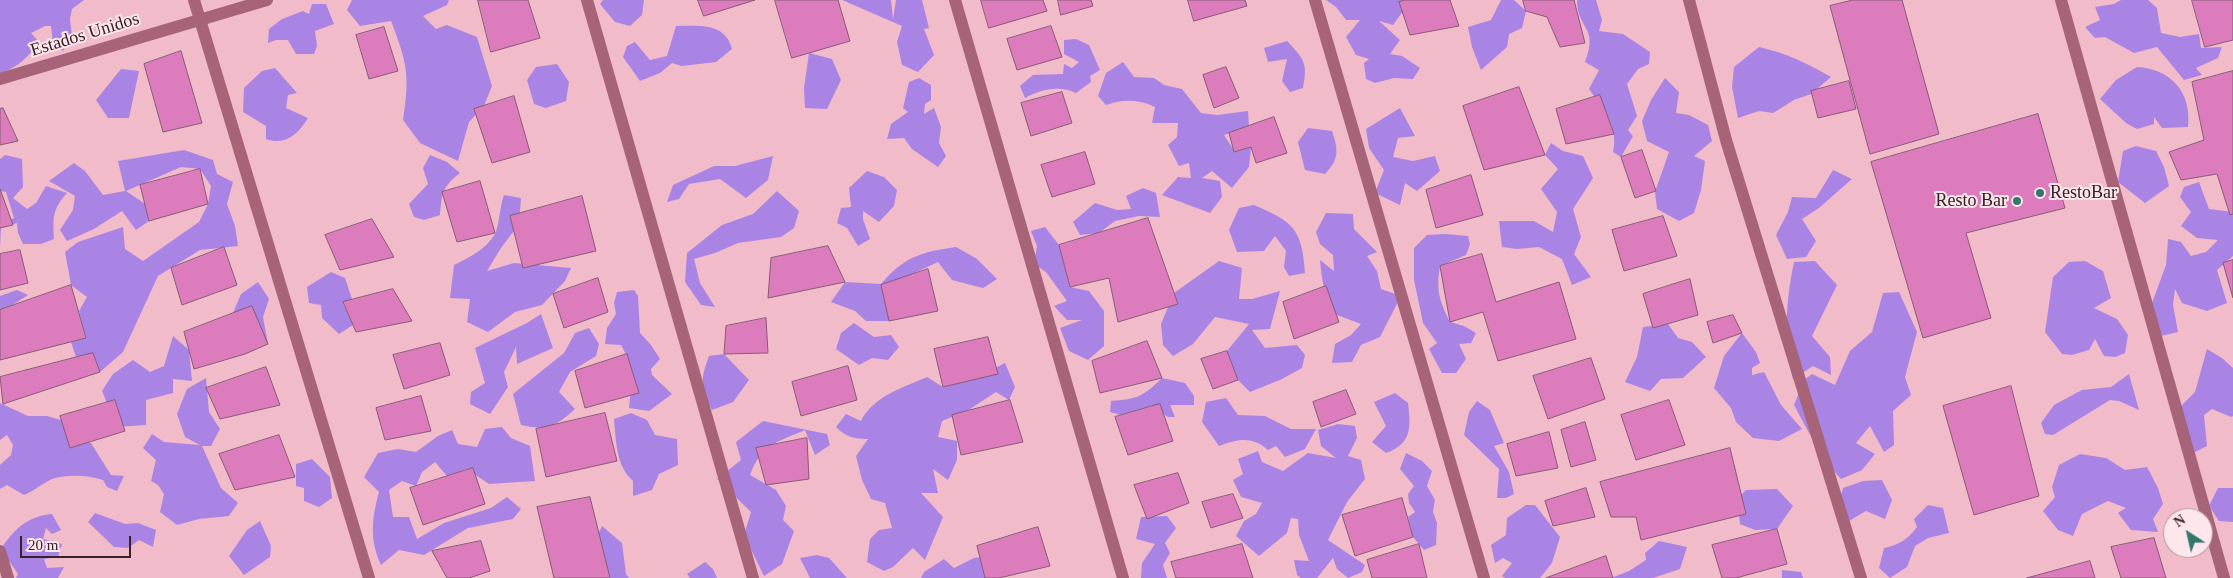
<!DOCTYPE html>
<style>
body{margin:0}
#map{position:relative;width:2233px;height:578px;overflow:hidden;background:#f2bbca;font-family:"Times New Roman",serif}
canvas{display:block}
.north{position:absolute;left:2163px;top:508px;width:50px;height:50px;box-sizing:border-box;background:#fde6ec;border:1px solid #ad979d;border-radius:50%;rotate:325deg;font-size:14px;font-weight:700;line-height:20px;text-align:center;color:#352127}
.north::after{content:'';display:block;margin:auto;width:18px;height:22px;background:#33786d;clip-path:polygon(50% 0,100% 100%,50% 72%,0 100%)}
.scale{position:absolute;left:20px;top:536px;width:111px;height:22px;box-sizing:border-box;border:2px solid #352127;border-top:0;padding-left:6px;font-size:15px;line-height:18px;white-space:nowrap;color:#352127;-webkit-text-stroke:4px #fde6ec;paint-order:stroke}
</style>
<div id="map">
<canvas width="2233" height="578"></canvas>
<div class="north">N</div>
<div class="scale">20 m</div>
</div>
<script>
const ctx = document.querySelector('canvas').getContext('2d');
ctx.lineJoin = 'round';
function paint(path, color) {
  ctx.fillStyle = color;
  ctx.fill(path, 'evenodd');
}
function stroke(path, color, width, dash) {
  ctx.strokeStyle = color;
  ctx.lineWidth = width;
  ctx.lineCap = dash ? 'butt' : 'round';
  ctx.setLineDash(dash || []);
  ctx.stroke(path);
}
function label(font, color, halo, rows, align = 'center') {
  ctx.font = font + ' "Times New Roman",serif';
  ctx.lineWidth = 4;
  ctx.setLineDash([]);
  ctx.textBaseline = 'middle';
  ctx.strokeStyle = halo;
  ctx.fillStyle = color;
  for (const [text, x, y, turn = 0] of rows) {
    ctx.save();
    ctx.translate(x, y);
    ctx.rotate((+turn || 0) * Math.PI / 180);
    ctx.textAlign = isNaN(turn) ? turn : align;
    if (halo) ctx.strokeText(text, 0, 0);
    ctx.fillText(text, 0, 0);
    ctx.restore();
  }
}
const forest = new Path2D(`
 M0 0H84L72 9 70 19 72 36 63 51 53 43 51 26H45L31 33 38 41C30 57 17 67 0 74Z
 M352 0H449L447 5 423 16 436 29 447 25 477 37 492 86 484 106 469 122 458 161 420 143 403 120C410 75 407 63 391 21L360 26 347 10Z
 M603 0H644L642 15 630 26 615 22 600 4Z
 M842 0H891L893 19 896 0H922L929 28 924 29 934 55 918 72 902 65 897 42 902 26Z
 M1326 0H1411L1393 25 1379 21 1400 40 1390 54 1402 56 1420 68 1413 79 1394 78 1375 83 1366 79 1364 63 1369 59 1356 55 1346 37 1360 20H1346L1336 7Z
 M1501 0H1514L1526 11 1522 28 1509 34 1507 47 1481 70 1472 47 1468 27 1491 20Z
 M1577 0H1596L1602 20 1599 31 1623 34 1650 52 1649 64 1638 69 1627 84 1637 116 1628 130 1633 136 1621 157 1613 152C1619 127 1603 109 1589 89L1599 70 1585 62C1599 26 1577 30 1577 0Z
 M2121 0H2148L2157 8 2161 33 2180 37 2199 34 2201 48 2222 47 2218 58 2196 68 2202 75 2184 80 2157 47 2134 53 2105 37 2095 38 2085 27 2100 20 2095 7 2114 4Z
 M312 4H326L334 24 315 31 317 46 314 54H296L288 40H276L268 43 269 29 282 19 303 11 309 14Z
 M676 26C699 26 725 22 732 49L716 62 682 66 672 63 660 73 640 81 623 57 627 46 635 42 650 60 667 56Z
 M1076 39 1089 45 1100 70 1090 76 1091 82 1076 93C1059 85 1041 89 1025 98L1020 86 1033 75 1063 74 1064 64 1072 68 1079 62 1064 54V40Z
 M1287 41C1304 59 1308 63 1303 88L1290 92 1282 81 1287 59 1268 62 1264 48Z
 M1759 47C1786 53 1807 63 1831 77L1811 94 1794 100 1773 113 1759 111 1738 118 1732 87 1734 67Z
 M809 53 832 59 841 80 827 109 805 108 804 88Z
 M1123 62 1134 77 1154 78 1164 85 1182 89 1201 113 1217 115 1248 111 1249 127 1224 135 1235 152 1251 147 1249 167 1232 188 1212 171 1202 178 1220 181 1222 197 1210 213 1162 195 1178 177 1191 178 1189 163 1179 166 1168 145 1177 137 1178 123H1152L1155 107C1140 99 1122 99 1106 105L1098 96 1106 73Z
 M557 64 569 82 566 101 546 108 534 104 527 80 536 67Z
 M2137 67C2171 69 2192 92 2188 127L2162 128 2154 117V124L2137 129 2126 123 2100 99 2116 80Z
 M275 68 297 93 288 95 286 108 308 118C298 134 286 146 266 139V126L243 112 244 88 262 71Z
 M121 69 139 71 129 118H108L96 100Z
 M919 78 931 85V100L925 104 924 114 934 108 941 127 939 143 946 156 938 167 912 149 904 138 887 139 891 124 908 112 903 108 909 82Z
 M1665 78 1679 92 1676 113 1689 115 1708 125 1712 141 1694 156 1705 161 1701 190 1694 213 1679 221 1657 209 1655 192 1669 152 1647 141 1642 121 1651 100Z
 M1400 108 1415 136 1398 138 1393 157 1413 161 1435 156 1440 171 1417 191 1405 183 1400 205 1375 193 1384 170 1369 148 1366 129Z
 M1308 128 1332 131C1338 149 1340 159 1325 174L1305 170 1298 142Z
 M1551 143 1563 151 1583 156 1593 178 1573 209 1581 237 1574 254 1591 277 1572 285 1562 259 1539 247 1517 249 1502 247 1499 221H1534L1553 232 1557 212 1541 189 1558 169 1545 155Z
 M2136 146 2156 151 2164 167 2169 186 2145 203 2118 182 2123 151Z
 M184 150 213 160 217 174 233 182 227 204 235 226 238 246 200 250 158 276 123 352 100 372 93 354 76 357 71 342 86 338 79 311 87 297 71 285 65 252 78 242 123 227 125 249 143 261 199 222 208 204 211 186 200 169 181 167 126 191 145 204 149 221 136 230 122 211 94 229 67 241 60 230 73 210 75 196 49 181 74 163 85 171 103 195 125 191 118 161Z
 M5 155 22 159 23 187 13 198 27 209 36 203 46 186 67 193C52 210 53 217 54 239L41 244H23L18 233 17 223 1 228 0 248V226L14 218 6 192 0 191V159Z
 M430 155 447 162 460 173C442 187 442 193 440 215L424 220 414 217 409 204 428 184 423 168Z
 M773 156 768 180 746 198 720 179 689 184 679 199 667 202 673 185 714 166H735Z
 M1833 170 1852 179 1819 208 1802 219 1816 241 1806 257 1787 259 1776 235 1788 212 1792 197 1816 198Z
 M867 171 884 177 897 190 894 206 879 222 863 211V219L870 239 858 246 847 228 837 223 841 208 851 207 849 188Z
 M2199 182 2209 209 2233 212V256L2217 270 2227 303 2207 311 2182 303 2175 289 2173 305 2178 332 2161 336 2152 303 2166 265 2168 239 2181 242 2191 256 2206 252 2218 240 2197 238 2181 226 2191 212 2180 197 2184 187Z
 M1143 188 1156 193 1160 217 1139 216 1115 221 1099 233 1080 235 1073 222 1095 203 1117 210 1131 209 1126 196Z
 M777 191 799 211 794 228 781 237 738 243 715 253 694 259 700 283 715 307 701 305 685 282 687 253 722 225 753 214Z
 M504 195 521 198 519 224 501 248 487 271 514 263 571 268 565 281 542 305 515 312 488 332 467 322 470 299 450 298 454 265C469 258 486 249 495 234 499 227 500 205 504 195Z
 M1254 205C1293 222 1302 228 1305 273L1289 276 1284 267 1286 251 1275 236 1264 251 1237 252 1229 230 1239 208Z
 M1326 213 1353 214 1354 229 1377 252 1367 256 1377 271 1381 289 1401 296 1380 337 1361 345 1352 362 1332 363 1335 344 1351 335 1361 324 1326 311C1326 292 1321 278 1320 260L1334 271 1333 255 1320 244 1316 232Z
 M1045 227 1059 245 1070 287 1089 291 1104 311V346L1088 360 1069 351 1060 328 1082 320H1067L1054 306 1067 301 1046 272 1034 264 1037 246 1031 231Z
 M1445 234 1468 236 1470 244 1466 255 1440 266C1436 290 1439 300 1450 322L1464 326 1476 333 1471 343 1459 344 1466 359 1456 373H1442L1429 349 1437 343 1423 323 1414 280V248L1427 235Z
 M956 247 977 259 997 279 983 288 952 280 938 262 886 286 889 321H866L855 311 831 302 845 282 881 284C904 257 921 252 956 247Z
 M1219 261 1242 268 1239 299H1252L1280 291 1270 329 1252 330 1265 348 1297 345 1305 355 1302 368 1282 379 1250 392 1238 380 1227 351 1249 324 1215 317 1193 344 1173 356 1163 345 1161 324 1174 293Z
 M1815 261 1837 285 1812 336 1830 357 1831 375 1813 366 1793 379C1783 341 1786 300 1794 262Z
 M2085 261 2103 271 2111 298 2094 308 2117 319 2128 335 2125 353 2115 357 2104 356 2095 339 2089 350 2072 355 2062 354 2045 332 2053 277 2069 262Z
 M331 272 345 278 352 299 343 303 353 325 339 334 322 318 321 305 309 303 307 287Z
 M258 282 269 299 263 317 268 344 248 317 233 313 241 294Z
 M17 290 28 295 11 306 0 310V296Z
 M634 290 638 296 640 333 651 345 660 359 651 369 652 375 672 394 649 411 629 408C632 382 635 369 621 345L605 344 607 328 616 314 614 303 617 292Z
 M1899 292 1917 332 1905 377 1911 395 1893 411 1894 445 1884 452 1870 426 1856 443 1875 454 1862 470 1841 479 1823 459 1794 405 1804 380 1812 374 1835 385 1850 351 1872 332 1883 293Z
 M541 314 553 348 517 364 516 347 504 372 508 387 490 414 470 404 471 392 485 383 475 348 527 323Z
 M854 323 874 337 891 335 899 347 888 360 872 358 859 365 836 349 841 333Z
 M1668 324 1678 338 1692 342 1706 357 1683 378 1661 379 1650 391 1625 382 1637 357 1643 327Z
 M589 328 599 344 596 356 570 372 559 392 575 409C557 426 546 431 521 425L513 394 564 353 575 333Z
 M1742 333 1756 352 1760 363 1752 368V375L1764 372 1781 405 1802 429 1779 441 1753 438 1736 422 1731 408 1714 388 1724 356Z
 M173 336 189 350 192 381 173 379V393L146 400V425L117 427 102 391 113 374 133 360 150 372 164 366Z
 M2207 349 2222 358 2233 368V416L2231 417 2212 409 2204 415 2207 446 2193 453 2180 407 2195 392Z
 M724 354 749 380 733 402 712 410C700 387 700 381 709 356Z
 M1005 363 1015 387 1009 400 996 392 967 411 942 421 938 437 957 441V460L948 480 933 469 938 493H921L943 517 925 560 913 548 893 567 884 571 867 562 870 539 879 530 892 528 885 503 871 499 862 480 856 456 868 439C854 439 846 437 836 427L846 414 861 421C872 397 904 387 927 377L943 387 972 380Z
 M2129 374 2139 410 2119 401 2110 400 2053 435 2045 434 2041 423 2054 405 2082 390 2111 387Z
 M206 378 209 412 220 429 211 446H202L221 488 238 503 229 516 199 519 177 525 160 512 164 494 158 485 151 481 156 460 143 448 152 434 164 442 200 445 185 437 177 414 187 389Z
 M1162 378 1185 383 1194 396V405H1170L1175 417H1168L1152 406 1121 415 1110 412 1111 401C1137 399 1143 397 1162 378Z
 M1395 393 1408 403C1411 427 1412 444 1386 453L1372 442 1386 426 1374 402Z
 M1226 398 1238 415 1265 416 1291 429H1316L1305 449 1285 457 1276 446 1268 450C1252 436 1238 439 1219 446L1202 422 1206 402Z
 M1477 401 1490 410 1504 443 1494 446 1509 472 1514 494 1506 498H1497L1499 469 1464 435 1469 412Z
 M0 403 28 416H47L61 420 72 437 91 443 111 475 124 476 117 491 107 487 103 480C88 475 67 474 52 479 43 483 34 491 24 495L7 485 0 489V465L11 455 13 445 7 435 0 440Z
 M631 413 647 420 655 435 677 439 678 465 659 474 652 490 633 496V481C616 466 616 441 614 419Z
 M763 421 827 434 830 445 815 455 805 430C777 442 761 445 750 475L776 490 786 506 783 520 794 531 782 564 764 576 744 535 751 512 717 479 741 460 736 442Z
 M1338 424 1355 426 1357 438 1348 456 1361 460 1365 479 1347 502 1328 540 1365 565 1362 572 1348 578 1337 569 1333 558 1317 578H1301L1297 575 1294 560 1309 561 1299 535 1298 519 1291 518 1287 533 1259 556 1236 536 1244 521 1256 514 1262 503 1241 497 1233 480 1243 474 1238 459 1258 451 1262 462 1283 471 1308 453 1336 458 1321 446 1318 430Z
 M502 427 511 438 530 446 535 481 489 484 467 469 447 476 435 462 422 472 416 486 402 481 389 490 393 517H409L417 539 444 523 491 508 507 497 521 509 513 519 468 528 424 555 399 550 381 565C369 539 372 518 379 492L364 477 378 453 398 449 416 452 438 436 452 430 458 444 477 447 485 429Z
 M1406 453 1422 461 1432 471 1427 486 1435 500 1433 512 1437 523 1436 545 1424 550 1413 537 1408 517 1415 512 1409 503 1408 494 1414 486 1400 469Z
 M2080 454 2106 458 2125 470 2147 467 2158 488 2163 504 2153 519 2158 532 2131 530 2118 513 2126 508 2108 501 2082 514 2073 536 2058 530 2043 511 2055 497 2052 487 2059 465Z
 M312 459 330 477 332 498 319 507 304 501V488L296 486V464Z
 M1882 480 1892 500 1885 519 1866 511 1849 521 1837 511 1843 488 1863 481Z
 M2218 488H2233V522L2219 521 2209 506Z
 M1777 489 1793 506 1777 529 1755 530 1740 524 1737 499 1746 490Z
 M1526 505H1535L1560 537 1552 563 1540 578H1505L1502 576 1512 563 1503 558 1495 563 1491 545 1506 535 1507 518Z
 M1928 505 1943 508 1949 533 1928 538 1915 546 1907 567 1890 578 1879 568 1884 548C1899 545 1908 539 1917 527L1914 519Z
 M95 513 125 524 138 523 156 530 153 547 139 540 128 548 114 547 88 522Z
 M52 514 61 530 52 534 46 528 43 539 62 544 58 557 44 559 47 568 64 567 58 578H16L18 574 1 549C14 529 28 516 52 514Z
 M1167 516 1176 528 1165 543 1170 553 1163 565 1167 578H1141L1142 563 1155 544 1136 539 1141 517Z
 M260 521 271 546 270 557 244 575 229 556 247 530Z
 M602 526 622 543 626 574 629 578H610L605 559 596 539Z
 M1659 541 1687 547 1680 569 1653 578H1611L1629 571 1646 560 1645 553Z
 M817 555 829 558 847 578H810L800 558Z
 M987 556 993 578H921L924 572 944 559 954 568 974 558Z
 M705 562 713 569 717 578H690L687 574Z
 M1782 570 1801 572 1803 578H1782Z`);
const building = new Path2D(`
 M478 0H528L540 38 491 52Z
 M698 0H755L704 16Z
 M775 0H838L850 41 792 58Z
 M981 0H1043L1047 11 989 28Z
 M1058 0H1091L1093 6 1061 15Z
 M1188 0H1245L1247 6 1194 21Z
 M1405 0H1450L1459 26 1410 35 1399 2Z
 M1523 0H1574L1585 43 1560 47 1547 17 1526 11Z
 M1853 0H1902L1939 134 1870 154 1830 6Z
 M2192 0H2233V40L2205 47Z
 M1051 26 1062 57 1017 70 1007 39Z
 M384 27 398 71 369 79 356 35Z
 M181 51 202 123 163 132 144 64Z
 M1226 67 1239 98 1214 108 1203 75Z
 M2233 71V214L2230 215 2217 174 2181 180 2169 152 2204 140 2192 82Z
 M1849 81 1856 109 1818 118 1811 91Z
 M1519 87 1545 155 1484 170 1463 106Z
 M1062 92 1072 123 1031 136 1021 103Z
 M1600 95 1614 134 1566 144 1556 109Z
 M514 96 530 152 492 163 474 109Z
 M3 108 18 141 0 145V109Z
 M2038 114 2065 208 1966 233 1991 318 1923 338 1871 162Z
 M1274 117 1287 153 1256 163 1251 147 1234 152 1229 133Z
 M1642 150 1656 191 1635 198 1621 157Z
 M1085 152 1095 184 1052 197 1041 165Z
 M200 169 208 204 149 221 140 185Z
 M1471 175 1483 215 1436 228 1426 190Z
 M480 181 495 233 457 242 442 192Z
 M0 189 13 225 0 228Z
 M582 196 596 251 523 268 510 216Z
 M1663 216 1677 256 1624 271 1612 230Z
 M1148 218 1178 304 1118 322 1109 278 1070 287 1059 245Z
 M372 219 394 257 340 270 325 235Z
 M828 246 845 282 768 298 771 258Z
 M224 247 237 285 182 305 171 268Z
 M20 250 28 283 0 290V254Z
 M1482 254 1496 302 1559 282 1576 339 1498 361 1483 312 1450 322 1440 266Z
 M2233 260V298L2223 263Z
 M928 269 938 311 889 321 881 285Z
 M598 278 608 312 564 328 553 294Z
 M1690 279 1698 315 1653 328 1643 294Z
 M71 285 86 338 0 360V310Z
 M1326 286 1339 322 1294 339 1283 302Z
 M393 289 412 321 356 332 343 302Z
 M252 306 268 344 245 354 194 369 184 332Z
 M1733 315 1742 333 1713 343 1707 322Z
 M766 318 768 353 724 354 726 326Z
 M988 337 998 374 943 387 934 349Z
 M1147 341 1162 378 1100 393 1092 361Z
 M440 343 450 375 404 389 393 355Z
 M1227 351 1238 380 1213 389 1201 359Z
 M93 353 100 372 3 404 0 377Z
 M627 354 639 393 585 408 575 371Z
 M1591 358 1605 399 1548 419 1533 376Z
 M848 366 857 400 801 416 792 382Z
 M266 367 280 405 220 419 206 388Z
 M2011 386 2039 496 1974 515 1943 406Z
 M1346 390 1356 414 1321 427 1313 402Z
 M421 396 431 431 385 440 376 408Z
 M115 400 125 431 70 448 60 416Z
 M1010 400 1023 442 961 455 952 415Z
 M1669 400 1685 445 1636 460 1621 415Z
 M1160 404 1173 441 1128 455 1115 417Z
 M605 413 617 461 546 477 536 429Z
 M1585 422 1596 460 1571 467 1561 430Z
 M1549 432 1558 468 1516 476 1507 444Z
 M279 435 295 477 235 490 219 454Z
 M807 438 809 479 766 485 756 448Z
 M1730 448 1746 514 1641 540 1636 517H1611L1600 482Z
 M473 468 485 504 423 525 410 488Z
 M1178 473 1189 503 1147 519 1134 485Z
 M1586 488 1595 517 1553 526 1545 501Z
 M1233 494 1243 518 1211 528 1202 502Z
 M590 497 610 578H554L537 507Z
 M1402 498 1413 537 1355 556 1342 515Z
 M1038 527 1050 566 999 578H985L977 546Z
 M1777 529 1787 564 1736 578H1722L1712 545Z
 M2154 538 2166 578H2121L2111 547Z
 M481 541 490 571 469 578H447L432 551Z
 M1242 544 1253 578H1176L1171 562Z
 M1419 544 1427 578H1372L1367 560Z
 M1606 556 1613 578H1546Z
 M2090 561 2095 578H2027Z`);
const minor = new Path2D(`
 M194 0 369 578
 M587 0 753 578
 M955 0 1123 578
 M1315 0 1484 578
 M1689 0 1726 140 1861 578
 M2061 0 2224 578
 M0 79 267 0
 M0 551 8 578`);
const markers = [
 [2040,193,5,"#33786d"],
 [2017,201,5,"#33786d"]
];
const streetNames = [
 ["Estados Unidos",85,35,-17]
];
const poiNames = [
 ["RestoBar",2050,193],
 ["Resto Bar",2007,201,"right"]
];
paint(forest, '#aa84e5');
paint(building, '#dd7cbd');
stroke(building, '#855b76', 1);
stroke(minor, '#a76378', 12);
for (const [x, y, r, color] of markers) {
  const dot = new Path2D();
  dot.arc(x, y, r, 0, 2 * Math.PI);
  ctx.fillStyle = color;
  ctx.fill(dot);
  stroke(dot, '#fde6ec', 2);
}
label('18px', '#352127', '#fde6ec', streetNames);
label('18px', '#352127', '#fde6ec', poiNames, 'left');
</script>
